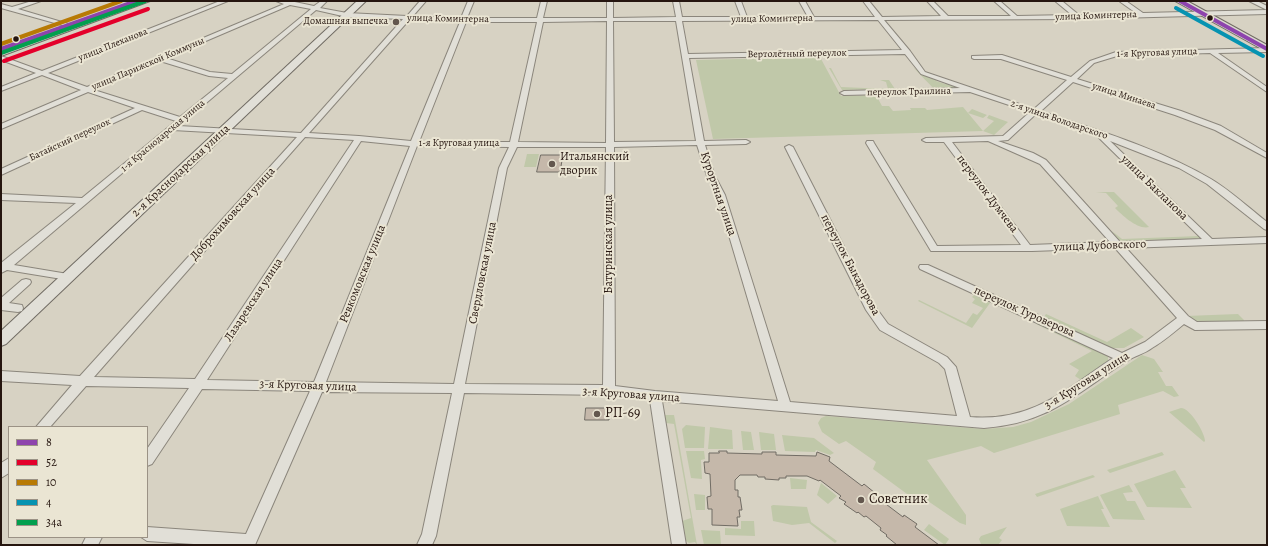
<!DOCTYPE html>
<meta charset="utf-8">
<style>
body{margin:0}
#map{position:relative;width:1268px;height:546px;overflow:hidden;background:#d7d2c3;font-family:Alegreya,serif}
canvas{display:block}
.frame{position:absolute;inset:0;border:2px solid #25150f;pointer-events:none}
.legend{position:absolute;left:8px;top:426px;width:140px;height:112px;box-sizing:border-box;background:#eae5d3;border:1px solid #9b9285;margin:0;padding:5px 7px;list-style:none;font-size:12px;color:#25150f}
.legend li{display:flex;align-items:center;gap:8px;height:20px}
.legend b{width:20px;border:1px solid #9b9285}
</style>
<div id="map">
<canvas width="1268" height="546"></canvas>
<div class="frame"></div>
<ul class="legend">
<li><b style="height:5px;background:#8e44ad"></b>8</li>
<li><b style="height:5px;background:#e4002b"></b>52</li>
<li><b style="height:5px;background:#b87a04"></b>10</li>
<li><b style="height:5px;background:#0693b1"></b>4</li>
<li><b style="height:5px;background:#029f4e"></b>34а</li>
</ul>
</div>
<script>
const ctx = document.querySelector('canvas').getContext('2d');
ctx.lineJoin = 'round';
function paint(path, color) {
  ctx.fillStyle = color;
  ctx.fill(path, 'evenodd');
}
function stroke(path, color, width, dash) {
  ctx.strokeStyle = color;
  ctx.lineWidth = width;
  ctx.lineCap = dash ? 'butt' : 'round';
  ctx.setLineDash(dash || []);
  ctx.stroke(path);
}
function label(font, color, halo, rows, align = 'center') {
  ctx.font = font + ' Alegreya,serif';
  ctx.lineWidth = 4;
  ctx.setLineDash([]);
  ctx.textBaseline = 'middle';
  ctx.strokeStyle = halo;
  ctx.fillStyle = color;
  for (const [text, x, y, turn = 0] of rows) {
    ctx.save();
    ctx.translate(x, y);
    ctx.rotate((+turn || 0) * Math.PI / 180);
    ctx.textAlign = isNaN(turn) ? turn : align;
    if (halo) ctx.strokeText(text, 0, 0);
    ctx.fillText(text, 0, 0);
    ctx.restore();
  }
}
const green = new Path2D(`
 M820 57 841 96 876 95 882 106H889L893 111 911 110 910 108H925L927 110 963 107 968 113 972 109 987 115 983 118 968 113 983 131 713 139 696 60Z
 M913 67 920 73 937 79 936 81 945 84 948 83 959 89H934C927 81 921 76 913 67Z
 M829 68H831L841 87 888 89 886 82 880 80H889L895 89 842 90Z
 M989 115 1008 122 994 135 983 131 994 121 987 118Z
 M527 154H539L536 167H524Z
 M1096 192H1114L1149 227C1138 230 1123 216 1115 208L1118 206 1106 193Z
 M1112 231 1122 239 1199 236 1202 238 1125 243 1120 241Z
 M974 295 990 303 972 328 918 301 919 300 966 323 973 313 977 315 983 308 972 303 975 299 972 297Z
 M1046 314 1107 342 1131 328 1144 337 1124 348H1110L1044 317Z
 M1238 314 1244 320 1243 323H1191L1186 316Z
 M1039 320 1105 353 1108 357V362L1081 380 1075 376 1079 370 1069 364 1092 351 1036 324Z
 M1142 355 1154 359 1163 372H1158L1166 386H1172L1179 396 1174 397 1163 391 1118 405 1120 414 994 453 981 446 927 460 966 515V525L960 523 925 499 918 502 873 469 876 462 846 441 839 444 822 432 818 423 821 418 826 416 983 429 1013 427 1031 422 1069 404Z
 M1181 408C1190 408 1205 433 1205 441L1204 442 1169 412Z
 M664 415H674L675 420 697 545 695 542 689 543 685 540 682 521 691 518 674 424 666 423Z
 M686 425 705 427 704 448H685L682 429Z
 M710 427 732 430 733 449H708Z
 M741 431 751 432 754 450H743Z
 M759 432 774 434 776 450H761Z
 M782 435 814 438 834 453 830 455 816 450 815 452 785 451Z
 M686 451H704L705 459 701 460 702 479 691 478Z
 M1162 452 1164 455 1110 473 1107 470Z
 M1175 470 1186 488H1180L1192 508 1147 507 1134 484Z
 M1093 475 1095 477 1037 497 1035 494Z
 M790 478 807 480 806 489H791Z
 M821 483 837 496 828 504 817 495Z
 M1129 485 1133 492 1123 493 1127 501H1135L1145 520 1113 519 1100 495Z
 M694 494 705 495V510H696Z
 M1098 496 1104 509H1101L1110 527 1067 526 1060 509Z
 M773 505 807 507 811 522 837 541 835 543 809 523 792 525 773 521 771 506Z
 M741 521H754L755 536 725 535V528L741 529Z
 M929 524 949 539 945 545 924 530Z
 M1007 527 999 538 1002 540 998 545 981 544 979 539 981 536Z
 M701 530 720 531 721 545H704Z`);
const building = new Path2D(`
 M541 155H563L560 172H537Z
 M586 408H610L609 420H585Z
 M719 451H727V453L762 454V452H776V455L816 456 817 452 830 457 829 461 862 486 864 484 875 493 874 495 903 517 904 515 917 524 915 527 939 545H897L886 536 887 535 880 530 881 528 866 516 864 517 858 512 857 513 844 504 846 502 839 498 841 496 820 480 819 481 807 476H786V478H779V480L765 479V477H758L757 475H740L735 480V490H738V497H740L742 510H739L740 517H737L738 526 712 525V509H708L707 497 711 496 710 474 705 473 704 462H709V453H719Z`);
const street = new Path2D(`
 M32 1H41L18 9 72 25 69 27 1 8V4L12 7Z
 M220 1H228L48 73 87 87 284 4 276 1H290L314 6 321 1H327L320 8 347 13 407 16 420 1H426L413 16 461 18 468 1H474L467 18H537L541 1H547L543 18H607V1H613V18L676 17 673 1H679L682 17H741L735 1H741L747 17H808L799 1H805L814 17H875L863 1H869L882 17 941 16 927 1H933L948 16H1011L994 1H1000L1017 16 1072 15 1055 1H1062L1079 15 1136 13 1119 1H1126L1143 13 1267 10V14L1078 19 884 20 910 51 925 72 1034 109 1067 80 1001 59H974L972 58V56L1002 55 1071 77 1090 61 1116 52 1267 48V52L1218 53 1267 87V92L1210 53 1117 56 1094 63 1077 79 1181 111 1221 126 1267 153V158L1215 130 1175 115 1073 82 1041 111C1097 130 1160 149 1211 179 1231 191 1249 208 1267 222V230L1264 229 1207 184 1179 168 1110 141 1212 239 1267 237V243L1126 248 1188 316 1197 322 1267 321V329L1195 330 1184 324C1174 332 1164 341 1152 348 1144 354 1134 356 1125 362 1074 395 1049 423 984 428L662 401 686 545H672L650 400 609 395 464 393 436 536 432 545H417L422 534 452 393 322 392 255 545H209L147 541 141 537H147V527L246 534 310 391 202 389 152 464 147 466V449L189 388 86 386 50 427H36L72 385 1 381V371L80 376 297 137 173 130 14 265 68 274 72 275 73 277 72 279 68 280 7 270 1 273V263L76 203 1 200V194L82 198 176 121 142 110 1 175V169L135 108 88 92 1 129V124L81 90 42 75 1 91V87L36 73 1 60V56L42 71ZM290 5 311 9 232 74 210 72 166 58ZM316 10 347 17 403 19 301 133 179 126ZM410 19 460 22 411 141 359 136 309 133ZM878 20 902 50 688 54 682 21ZM607 21 606 143 518 142 543 22ZM613 21H676L696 141 614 142ZM466 22H537L510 142H419ZM905 54 921 74 960 88 844 91 840 93 844 95 970 92 1030 112 1003 136 926 138 922 140 926 142H944L1021 245 937 246 874 143 873 141H867L866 143 931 251H1032L1115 248 1177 318 1145 342 1122 353 928 265H920L919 267 920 269 1113 358C1065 390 1032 422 970 417L956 367 947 357 888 324 874 305 793 147 789 145 785 147 866 310 880 330 939 363 945 369 957 416 790 402 725 195 715 176 705 145 746 144 750 142 746 140 704 141 689 58ZM160 61 209 76 228 78 180 117 94 90ZM1036 114 1096 135 1202 239 1120 242 1046 160 1033 153 998 141 1008 140ZM305 137 354 140 195 379 94 377ZM361 141 410 146 314 382 207 380ZM988 141 1040 164 1110 242 1030 245 952 142ZM697 145 707 176 717 195 778 401 655 391 615 386 614 147ZM417 146 509 147 499 168 454 384 326 382ZM517 147H606L603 385 465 384 507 168Z
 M1249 1H1257L1267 6V10Z
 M26 279 30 280 31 282 30 284 9 303 22 305 23 308 22 311 18 312 1 310V298L22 280Z
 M9 458V473L1 478V463Z
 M86 537H102L98 545H82Z`);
const secondary = new Path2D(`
 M357 1H366L6 344 1 346V331Z`);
const primary = new Path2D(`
 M136 1H150L1 56V49Z
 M1175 1H1187L1267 45V52Z`);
const bus1 = new Path2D(`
 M1180 1 1267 49
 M1 49 136 1`);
const bus2 = new Path2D(`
 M4 61 148 9`);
const bus3 = new Path2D(`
 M1 44 121 1`);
const bus4 = new Path2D(`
 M1176 8 1263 56`);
const bus5 = new Path2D(`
 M1 53 145 1`);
const markers = [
 [1210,18,3.5,"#25150f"],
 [396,22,4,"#63574e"],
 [16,39,3.5,"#25150f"],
 [552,164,4,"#63574e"],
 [597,414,4,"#63574e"],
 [861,500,4,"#63574e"]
];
const farStreetnames = [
 ["улица Коминтерна",1096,16,-2],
 ["улица Коминтерна",448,19,1],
 ["улица Коминтерна",772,19,-1],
 ["улица Плеханова",113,45,-22],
 ["1-я Круговая улица",1157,53,-2],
 ["Вертолётный переулок",797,54,-1],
 ["улица Парижской Коммуны",148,64,-23],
 ["переулок Траилина",909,92,-1],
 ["улица Минаева",1124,96,18],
 ["2-я улица Володарского",1059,120,19],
 ["1-я Краснодарская улица",163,136,-40],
 ["Батайский переулок",70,140,-25],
 ["1-я Круговая улица",459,144]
];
const farPoinames = [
 ["Домашняя выпечка",388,22]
];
const poiNames = [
 ["Итальянский",560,157],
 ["дворик",560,171]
];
const streetNames = [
 ["2-я Краснодарская улица",181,171,-43],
 ["улица Бакланова",1154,188,44],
 ["Курортная улица",718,194,71],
 ["переулок Думчева",987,194,53],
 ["Доброхимовская улица",233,214,-48],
 ["Батуринская улица",609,244,-90],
 ["улица Дубовского",1100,246,-2],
 ["переулок Быкадорова",850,265,62],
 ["Свердловская улица",483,273,-79],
 ["Ревкомовская улица",363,274,-68],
 ["Лазаревская улица",254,300,-57],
 ["переулок Туроверова",1024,312,24],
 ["3-я Круговая улица",1087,381,-32],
 ["3-я Круговая улица",308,386,2],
 ["3-я Круговая улица",631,395,4]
];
const nearPoinames = [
 ["РП-69",605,414],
 ["Советник",869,500]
];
paint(green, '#c0c8a9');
paint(building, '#c5b8aa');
stroke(building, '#716c64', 1);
stroke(street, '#8b867c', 2);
stroke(secondary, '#716c64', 2);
stroke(primary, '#716c64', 2);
paint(street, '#e1dfd7');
paint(secondary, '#e1dfd7');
paint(primary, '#dcd9d0');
stroke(bus1, '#8e44ad', 4);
stroke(bus2, '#e4002b', 4);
stroke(bus3, '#b87a04', 4);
stroke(bus4, '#0693b1', 4);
stroke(bus5, '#029f4e', 4);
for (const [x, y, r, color] of markers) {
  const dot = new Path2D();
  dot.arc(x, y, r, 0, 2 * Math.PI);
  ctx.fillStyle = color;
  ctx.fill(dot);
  stroke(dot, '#eae5d3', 1.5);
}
label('10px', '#25150f', '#eae5d3', farStreetnames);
label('10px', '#25150f', '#eae5d3', farPoinames, 'right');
label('12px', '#25150f', '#eae5d3', poiNames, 'left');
label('12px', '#25150f', '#eae5d3', streetNames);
label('14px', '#25150f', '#eae5d3', nearPoinames, 'left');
</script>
